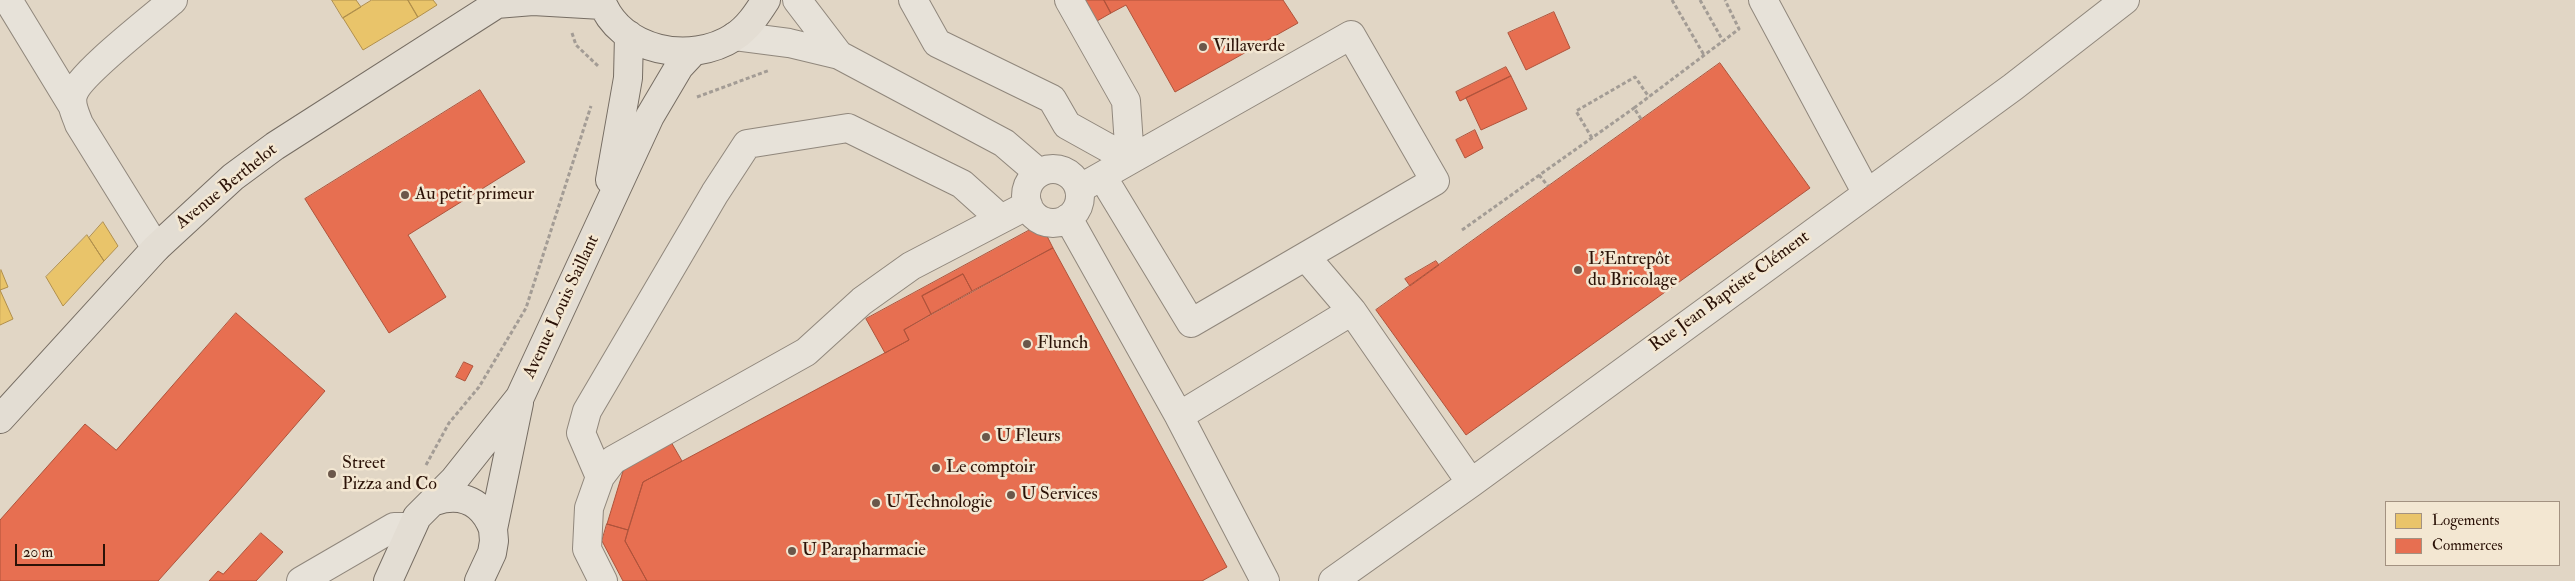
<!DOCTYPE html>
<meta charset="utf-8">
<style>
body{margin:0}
#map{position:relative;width:2575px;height:581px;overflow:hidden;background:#e1d6c5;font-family:"IM FELL Double Pica",serif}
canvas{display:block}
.legend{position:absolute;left:2385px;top:501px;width:175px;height:65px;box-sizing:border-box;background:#f3e7d2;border:1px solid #a39281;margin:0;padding:6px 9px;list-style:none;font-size:15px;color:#2b1207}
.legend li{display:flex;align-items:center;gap:10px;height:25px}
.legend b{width:25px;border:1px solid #a39281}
.scale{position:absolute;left:15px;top:544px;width:90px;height:22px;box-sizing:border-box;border:2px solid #2b1207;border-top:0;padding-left:6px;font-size:15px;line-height:18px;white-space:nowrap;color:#2b1207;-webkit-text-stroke:4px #f3e7d2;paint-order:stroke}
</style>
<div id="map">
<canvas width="2575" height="581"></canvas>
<ul class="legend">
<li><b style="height:14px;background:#e9c46a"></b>Logements</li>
<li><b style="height:14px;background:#e76f51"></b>Commerces</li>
</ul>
<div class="scale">20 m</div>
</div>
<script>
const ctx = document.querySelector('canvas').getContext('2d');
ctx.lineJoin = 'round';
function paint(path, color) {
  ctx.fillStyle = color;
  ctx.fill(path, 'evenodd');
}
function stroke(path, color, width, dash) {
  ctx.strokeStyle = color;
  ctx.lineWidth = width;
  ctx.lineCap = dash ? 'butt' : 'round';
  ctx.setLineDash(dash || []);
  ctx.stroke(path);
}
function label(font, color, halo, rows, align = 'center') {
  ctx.font = font + ' "IM FELL Double Pica",serif';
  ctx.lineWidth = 5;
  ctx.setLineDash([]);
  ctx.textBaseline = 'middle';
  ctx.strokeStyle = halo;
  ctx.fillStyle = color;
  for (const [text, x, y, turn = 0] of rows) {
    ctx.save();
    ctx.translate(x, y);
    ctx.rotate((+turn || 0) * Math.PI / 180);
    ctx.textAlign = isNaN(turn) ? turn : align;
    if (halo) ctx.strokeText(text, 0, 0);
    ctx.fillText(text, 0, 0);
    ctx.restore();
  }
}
const homes = new Path2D(`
 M332 0H356L361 7 343 18Z
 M372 0H408L418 17 363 50 343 18Z
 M408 0H433L437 5 418 17Z
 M103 222 118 246 104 261 89 238Z
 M87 235 104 261 63 306 46 277Z
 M1 270 8 287 0 290V271Z
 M0 290 13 319 0 325Z`);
const shops = new Path2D(`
 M1085 0H1104L1111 13 1097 21Z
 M1104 0H1283L1298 23 1175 92 1126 5 1111 13Z
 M1554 12 1570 48 1526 70 1508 33Z
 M1720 63 1810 188 1466 435 1376 310Z
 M1506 67 1511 76 1460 101 1456 92Z
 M1511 76 1527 109 1481 130 1466 98Z
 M480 90 525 162 408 235 446 297 389 333 305 199Z
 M1475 130 1483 148 1465 158 1456 140Z
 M1041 224 1053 248 972 291 963 274 922 296 931 314 904 330 909 340 885 353 866 319Z
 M1053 248 1227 567 1202 581H647L625 541 643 482 909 340 904 330Z
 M1436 261 1439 265 1410 286 1405 279Z
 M963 274 972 291 931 314 922 296Z
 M236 313 325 391 235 495 158 581H0V520L85 424 116 450Z
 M464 362 473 366 465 381 456 377Z
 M671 442 682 461 643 482 628 530 607 524 624 468Z
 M607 524 628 530 625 541 647 581H623L602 541Z
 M261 533 283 552 256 581H209L218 571 223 574Z`);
const path = new Path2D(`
 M1672 0 1704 55
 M1700 0 1723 41
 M572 33 576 45 598 66
 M697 97 770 70
 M1641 119 1634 108 1739 29 1725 0
 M1592 138 1576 111 1635 77 1649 97
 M1539 175 1548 186
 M1462 230 1634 108
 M426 465 449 423 479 387 526 308 591 106`);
const minor = new Path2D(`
 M8 0 72 105
 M797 0 839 55
 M913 0 937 43 1052 99 1067 125 1130 160 1126 101 1069 0
 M1763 0 1866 192
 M735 36 789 43 839 55 1004 143 1039 173
 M1026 196a27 27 0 1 1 54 0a27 27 0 1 1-54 0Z
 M1079 189 1130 160 1351 35 1435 181 1191 323 1102 176
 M1068 218 1179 416 1265 581
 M156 248 79 124C76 115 70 105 73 95 78 75 154 17 173 0
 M1306 257 1352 311
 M1179 416 1352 311 1471 483
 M600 477 581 433 587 411 715 193 747 144 848 128 962 184 1001 219
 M301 581 394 527H412
 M603 581 587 549 589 508 600 477 613 460 806 352 862 301 911 266 1028 205
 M1333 581 1471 483 2013 87 2125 0`);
const major = new Path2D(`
 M601 0C620 52 691 65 734 37 748 28 757 14 766 0
 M496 4 533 1 602 5
 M610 180 628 78 629 35
 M0 419 156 248 233 177 275 146 503 0
 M435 501C462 492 483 502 493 529
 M388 581 417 517 454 480 520 397 650 116 679 67 693 52
 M479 581 492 553 494 541 493 529 519 403`);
const markers = [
 [1203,47,5,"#6b574a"],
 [405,195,5,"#6b574a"],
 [1578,270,5,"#6b574a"],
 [1027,344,5,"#6b574a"],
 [986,437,5,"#6b574a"],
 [936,468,5,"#6b574a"],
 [332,474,5,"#6b574a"],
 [1011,495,5,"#6b574a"],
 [876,503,5,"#6b574a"],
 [792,551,5,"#6b574a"]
];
const poiNames = [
 ["Villaverde",1213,47],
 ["Au petit primeur",415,195],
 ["L'Entrepôt",1588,260],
 ["du Bricolage",1588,281],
 ["Flunch",1037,344],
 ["U Fleurs",996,437],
 ["Street",342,464],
 ["Pizza and Co",342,485],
 ["Le comptoir",946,468],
 ["U Services",1021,495],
 ["U Technologie",886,503],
 ["U Parapharmacie",802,551]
];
const streetNames = [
 ["Avenue Berthelot",227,187,-39],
 ["Rue Jean Baptiste Clément",1730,292,-36],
 ["Avenue Louis Saillant",562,307,-65]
];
paint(homes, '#e9c46a');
stroke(homes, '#b08f4c', 1);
paint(shops, '#e76f51');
stroke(shops, '#af533b', 1);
stroke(minor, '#90877c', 30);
stroke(major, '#766d63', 30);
stroke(path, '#a39c95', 3, [4, 2.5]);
stroke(minor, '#e7e2d9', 28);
stroke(major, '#e3ddd3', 28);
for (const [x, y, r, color] of markers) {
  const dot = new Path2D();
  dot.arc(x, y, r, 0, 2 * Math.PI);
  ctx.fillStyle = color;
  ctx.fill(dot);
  stroke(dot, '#f3e7d2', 2);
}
label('18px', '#2b1207', '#f3e7d2', poiNames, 'left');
label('18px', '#2b1207', '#f3e7d2', streetNames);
</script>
